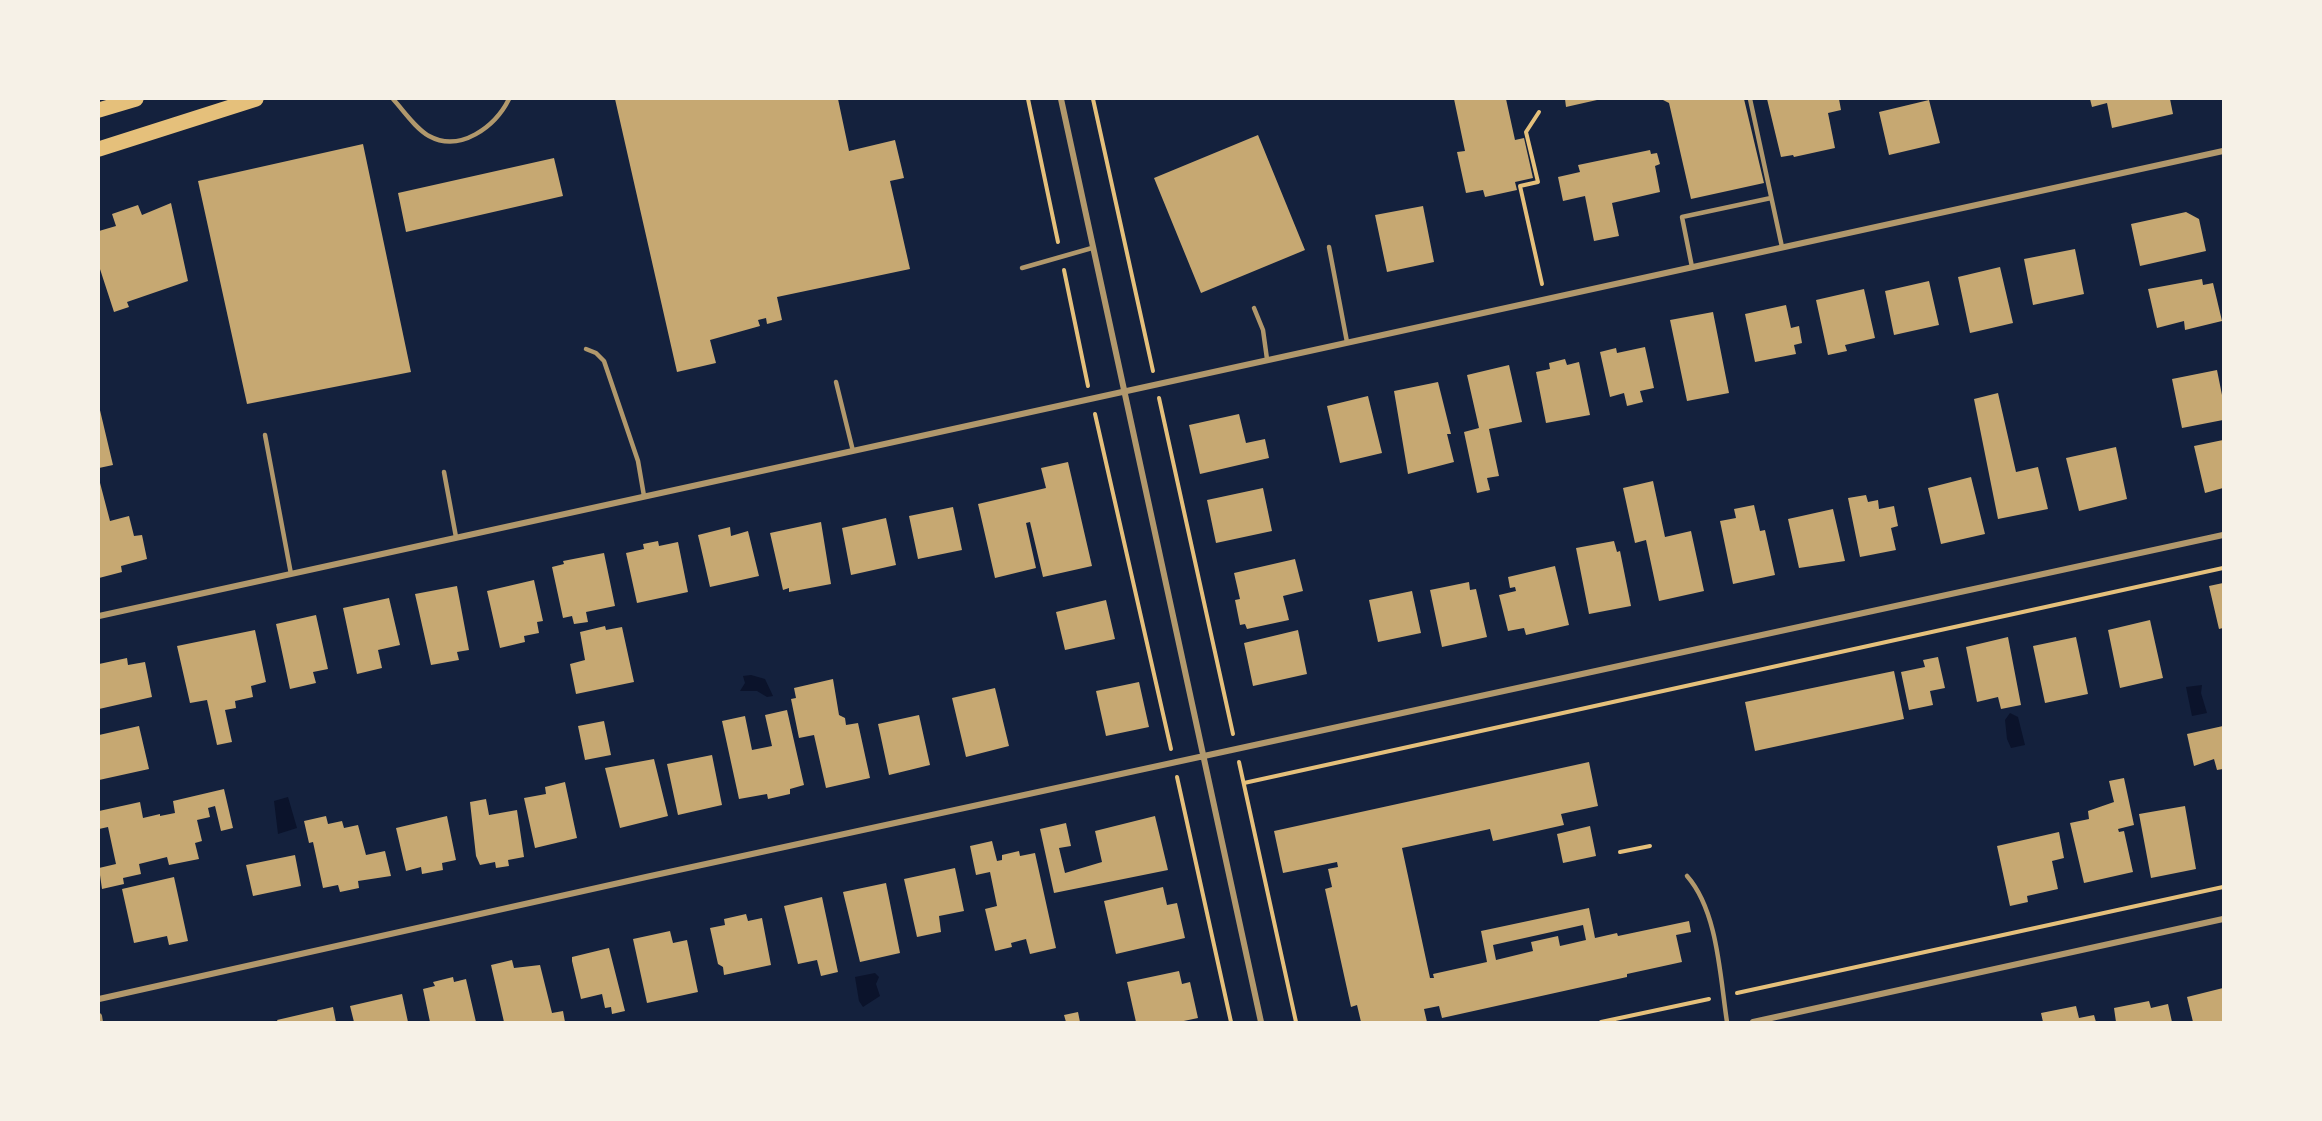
<!DOCTYPE html>
<style>
body{margin:0}
#map{position:relative;width:2322px;height:1121px;overflow:hidden;background:#14213d;font-family:"Alegreya Sans",sans-serif}
canvas{display:block}
.frame{position:absolute;inset:0;border:100px solid #f6f1e7;pointer-events:none}
</style>
<div id="map">
<canvas width="2322" height="1121"></canvas>
<div class="frame"></div>
</div>
<script>
const ctx = document.querySelector('canvas').getContext('2d');
ctx.lineJoin = 'round';
function paint(path, color) {
  ctx.fillStyle = color;
  ctx.fill(path, 'evenodd');
}
function stroke(path, color, width, dash) {
  ctx.strokeStyle = color;
  ctx.lineWidth = width;
  ctx.lineCap = dash ? 'butt' : 'round';
  ctx.setLineDash(dash || []);
  ctx.stroke(path);
}
const water = new Path2D(`
 M751 675 765 679 773 696 767 697 757 691H740L745 683 743 676Z
 M2202 685 2201 693 2207 713 2192 716 2186 687Z
 M2010 713 2018 717 2025 745 2011 748 2007 739 2005 720Z
 M288 797 297 828 278 834 274 801Z
 M875 973 879 977 876 984 880 996 863 1007 859 1001 855 977Z`);
const building = new Path2D(`
 M615 99H838L849 151 895 140 904 178 890 181 910 269 777 297 782 320 767 324 766 318 758 320 760 326 710 340 716 363 677 372Z
 M1454 99H1506L1515 140 1524 138 1533 178 1515 182 1517 190 1485 197 1483 190 1466 193 1457 152 1465 151Z
 M1565 99H1597V100L1566 107Z
 M1661 99H1744L1764 183 1691 199 1669 103Z
 M1767 99H1839L1841 110 1828 113 1835 148 1794 157 1793 155 1781 157Z
 M2090 99H2170L2173 114 2112 128 2107 103 2092 107Z
 M1929 100 1940 143 1889 155 1879 112Z
 M1258 135 1305 250 1201 293 1154 178Z
 M363 144 411 372 247 404 198 181Z
 M1650 150 1651 154 1657 153 1660 164 1655 166 1660 192 1612 203 1619 236 1594 241 1585 196 1563 201 1558 177 1580 172 1578 165Z
 M554 158 563 196 406 232 398 193Z
 M171 203 188 281 127 302 129 307 114 312 99 266V231L116 226 112 214 138 205 142 215Z
 M1423 206 1434 262 1387 272 1375 215Z
 M2186 212 2199 219 2206 251 2140 266 2131 224Z
 M2075 249 2084 294 2033 305 2024 259Z
 M2000 267 2013 323 1970 333 1958 277Z
 M2202 279 2203 285 2213 283 2222 321 2185 330 2184 321 2157 328 2148 289Z
 M1929 281 1939 325 1894 335 1885 291Z
 M1864 289 1875 338 1845 345 1847 351 1828 355 1816 300Z
 M1786 305 1791 328 1799 326 1802 343 1794 345 1796 354 1755 362 1745 314Z
 M1713 312 1729 393 1687 401 1670 320Z
 M1645 347 1654 388 1640 391 1643 402 1627 406 1624 393 1610 397 1600 352 1616 348 1617 353Z
 M1565 359 1567 365 1579 362 1590 415 1546 423 1536 372 1550 369 1549 363Z
 M1509 365 1522 422 1489 429 1499 476 1487 478 1490 490 1477 493 1464 432 1479 428 1467 375Z
 M2217 370 2223 400V420L2182 428 2172 379Z
 M1438 382 1451 434H1447L1454 462 1408 474 1394 391Z
 M1998 393 2016 472 2038 467 2048 509 1998 519 1974 399Z
 M1368 396 1382 453 1340 463 1327 406Z
 M99 406 113 465 99 468Z
 M1239 414 1246 443 1265 439 1269 458 1200 474 1189 425Z
 M2223 440V488L2205 493 2194 446Z
 M2116 447 2127 499 2079 511 2066 458Z
 M1068 462 1092 566 1043 577 1030 522 1026 523 1036 568 995 578 978 504 1046 488 1041 468Z
 M1971 477 1985 534 1941 544 1928 488Z
 M99 479 110 521 129 516 134 536 142 535 147 559 121 566 122 572 99 578Z
 M1653 481 1665 537 1691 531 1704 591 1659 601 1646 540 1635 543 1623 488Z
 M1263 488 1272 531 1216 543 1207 500Z
 M1866 495 1868 502 1878 500 1879 509 1894 506 1898 526 1891 528 1896 550 1860 557 1848 498Z
 M1754 505 1760 531 1765 530 1775 575 1733 584 1720 521 1736 518 1734 509Z
 M953 507 962 550 918 559 909 516Z
 M1833 509 1845 561 1799 568 1788 519Z
 M886 518 896 565 851 575 842 528Z
 M821 522 831 584 789 592V588L783 590 770 533Z
 M730 527 731 536 748 531 759 576 710 587 698 535Z
 M658 541 659 546 678 542 688 592 637 603 626 553 644 549 643 544Z
 M1614 541 1617 552 1620 551 1631 606 1589 614 1576 548Z
 M604 553 615 606 586 612 588 622 574 624 572 616 563 618 552 567 564 564 563 561Z
 M1295 559 1303 591 1283 596 1289 620 1247 629 1245 624 1240 625 1235 600 1240 599 1234 573Z
 M1555 566 1569 625 1526 635 1524 628 1508 631 1499 595 1516 591 1515 587 1510 588 1508 577Z
 M534 580 543 621 537 622 539 633 524 636 525 642 500 648 487 591Z
 M1469 582 1470 590 1476 589 1487 637 1442 647 1430 590Z
 M2223 583V628L2219 629 2209 586Z
 M457 586 469 650 457 652 459 660 431 665 415 594Z
 M1412 591 1421 633 1378 642 1369 600Z
 M389 598 400 645 378 650 382 668 357 674 343 608Z
 M1106 600 1115 639 1065 650 1056 612Z
 M316 615 328 669 313 672 316 683 290 689 276 624Z
 M2150 620 2163 678 2120 688 2108 630Z
 M605 626 606 630 622 627 634 682 576 694 570 664 585 660 580 632Z
 M255 630 266 682 251 686 253 697 235 701 236 708 225 710 232 742 217 745 207 700 190 703 177 646Z
 M1298 630 1307 674 1253 686 1244 643Z
 M2008 637 2021 705 2001 709 1998 697 1977 702 1966 647Z
 M2076 637 2088 694 2045 703 2033 646Z
 M1938 657 1945 688 1930 691 1933 705 1909 710 1901 672 1925 667 1923 660Z
 M127 658 128 665 145 662 152 697 99 709V664Z
 M1894 671 1904 719 1755 751 1745 702Z
 M833 679 839 715 845 718 846 725 858 723 870 778 826 788 814 735 799 738 791 699 796 698 794 688Z
 M1139 682 1149 727 1106 736 1096 691Z
 M995 688 1009 746 966 757 952 698Z
 M787 710 804 785 790 789V794L768 799 767 794 739 799 722 721 745 716 752 750 772 746 765 715Z
 M919 715 930 765 889 775 878 724Z
 M604 721 611 755 585 760 578 726Z
 M139 726 149 769 99 780V735Z
 M2223 726V769L2217 770 2214 759 2194 766 2187 734Z
 M712 755 722 805 678 815 667 764Z
 M654 759 668 816 620 828 605 768Z
 M1589 762 1598 806 1561 814 1564 825 1493 841 1490 829 1402 848 1430 978H1434L1433 974 1487 962 1481 931 1589 908 1595 938 1617 933 1618 936 1689 921 1691 932 1676 935 1682 962 1627 974V977L1442 1018 1439 1006 1424 1009 1427 1022H1361L1357 1005 1351 1007 1325 889 1332 887 1328 869 1338 867 1337 862 1283 873 1274 831ZM1583 925 1586 940 1560 946 1558 936 1531 942 1533 951 1496 960 1493 945Z
 M2124 778 2134 825 2118 829 2119 832 2124 831 2133 872 2084 883 2070 823 2089 819 2088 811 2114 802 2109 781Z
 M565 782 577 838 535 848 524 798 546 794 545 787Z
 M224 789 233 828 221 831 215 806 208 808 210 817 197 820 202 841 195 843 199 859 169 865 167 857 139 864 141 874 123 878 124 884 102 889 99 868 116 864 108 827 99 829V811L140 802 143 818 160 814V816L175 813 173 801Z
 M486 799 489 815 517 810 524 857 508 860 509 866 496 868 495 862 480 865 476 856 470 802Z
 M2185 806 2196 869 2151 878 2139 814Z
 M326 816 328 824 342 821 344 828 358 825 366 855 385 851 391 876 358 881 359 888 340 892 338 885 323 888 313 842 309 843 304 821Z
 M447 816 456 860 442 863 443 870 422 874 421 867 406 871 396 828Z
 M1155 816 1168 870 1054 893 1040 829 1066 823 1071 846 1059 848 1065 873 1102 862 1095 831Z
 M1590 826 1596 856 1563 863 1557 834Z
 M2059 832 2064 858 2052 861 2058 889 2027 896 2028 902 2010 906 1997 846Z
 M992 841 997 861 1002 860V855L1019 851 1020 856 1035 853 1056 948 1030 954 1026 939 1011 943 1012 947 995 951 985 909 997 906 990 872 976 875 970 846Z
 M295 855 301 886 253 896 246 865Z
 M955 868 964 911 939 916 941 932 917 937 904 879Z
 M174 877 188 941 169 945 167 936 134 943 122 889Z
 M886 883 900 953 860 962 843 892Z
 M1163 887 1167 905 1177 903 1185 938 1116 954 1104 901Z
 M822 897 838 972 821 976 817 960 798 964 784 906Z
 M746 914 748 921 762 918 771 965 724 975 723 967 718 964 710 928 725 925 724 919Z
 M670 931 673 943 687 940 698 992 647 1003 633 939Z
 M609 948 625 1011 612 1014 611 1007 605 1008 602 994 581 999 572 961V957Z
 M512 960 514 968 540 965 552 1013 563 1011 565 1022H504L491 965Z
 M1179 971 1182 984 1190 982 1198 1018 1179 1022H1136L1127 982Z
 M453 977 454 982 466 979 476 1022H430L423 989 435 986 433 982Z
 M2223 988V1022H2193L2187 997Z
 M402 994 408 1022H354L350 1006Z
 M2149 1001 2151 1008 2168 1004 2172 1022H2116L2114 1008Z
 M2076 1006 2079 1018 2094 1015 2096 1022H2043L2041 1013Z
 M333 1007 336 1022H278L277 1020Z
 M1078 1012 1080 1022H1066L1064 1015Z`);
const path = new Path2D(`
 M1028 99 1058 242
 M1093 99 1153 371
 M1539 112 1526 132 1538 182 1520 186 1542 284
 M1064 270 1088 386
 M1159 398 1233 734
 M1095 414 1171 749
 M1239 762 1296 1022
 M1177 777 1231 1022
 M1244 783 2223 568
 M1620 852 1650 846
 M1737 993 2223 887
 M1601 1022 1709 999`);
const service = new Path2D(`
 M393 99C404 111 415 128 429 136 460 153 495 127 509 99
 M1750 99 1782 247
 M1329 247 1347 342
 M1692 267 1682 217 1771 198
 M1022 268 1092 248
 M1254 308 1263 330 1267 359
 M586 349 596 353 604 361 638 461 644 496
 M836 382 853 451
 M265 435 291 574
 M444 472 456 537
 M1687 876C1718 911 1720 977 1727 1022`);
const minor = new Path2D(`
 M1061 99 1261 1022
 M99 616 2223 151
 M99 999 646 877 2223 535
 M99 1016 100 1022
 M1753 1022 2223 919`);
const primary = new Path2D(`
 M99 110 136 99
 M99 149 256 99`);
paint(water, '#0b132b');
paint(building, '#c6a872');
stroke(path, '#e5c07b', 4);
stroke(service, '#b1986c', 4.5);
stroke(minor, '#b1986c', 6);
stroke(primary, '#e5c07b', 15);
</script>
